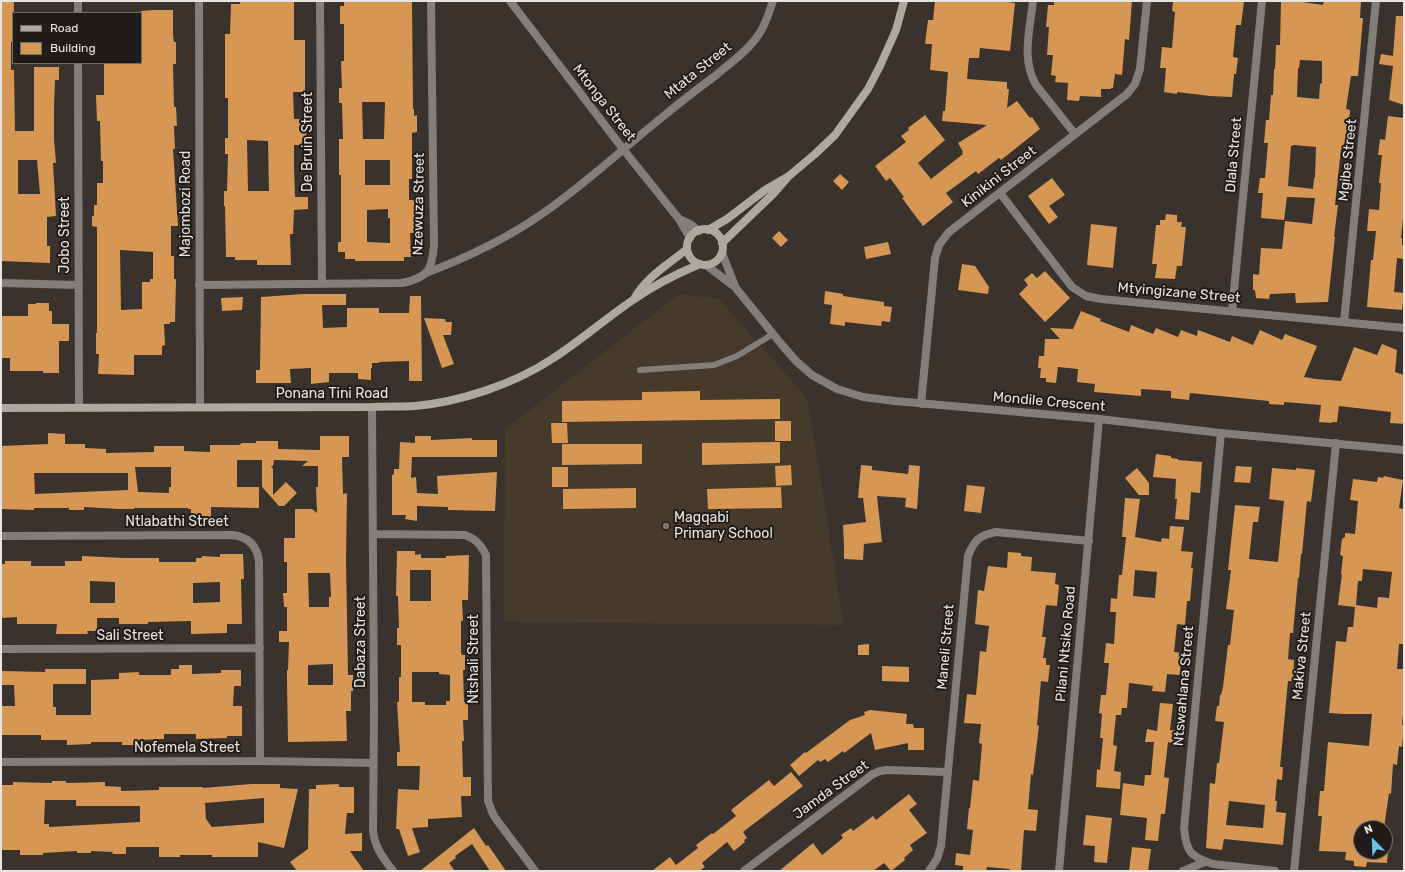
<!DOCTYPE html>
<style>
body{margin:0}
#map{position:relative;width:1405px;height:872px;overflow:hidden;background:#3a332d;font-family:Rubik,sans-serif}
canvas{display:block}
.frame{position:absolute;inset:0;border:2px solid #e8e4e0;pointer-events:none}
.legend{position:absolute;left:12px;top:12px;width:130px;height:52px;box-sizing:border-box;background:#1f1c19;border:1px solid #6f6c69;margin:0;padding:5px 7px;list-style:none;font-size:12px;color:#e8e4e0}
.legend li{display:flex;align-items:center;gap:8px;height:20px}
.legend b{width:20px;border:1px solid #6f6c69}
.north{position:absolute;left:1353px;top:820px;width:40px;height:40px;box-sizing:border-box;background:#1f1c19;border:1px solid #6f6c69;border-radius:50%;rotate:337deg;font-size:11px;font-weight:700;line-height:16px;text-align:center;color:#e8e4e0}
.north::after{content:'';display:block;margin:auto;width:14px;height:18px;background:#68c4f0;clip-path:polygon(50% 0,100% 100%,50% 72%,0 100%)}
</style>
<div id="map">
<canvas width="1405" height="872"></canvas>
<div class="frame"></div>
<ul class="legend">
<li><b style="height:5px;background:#aca8a2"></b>Road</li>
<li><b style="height:11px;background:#d69654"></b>Building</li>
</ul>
<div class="north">N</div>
</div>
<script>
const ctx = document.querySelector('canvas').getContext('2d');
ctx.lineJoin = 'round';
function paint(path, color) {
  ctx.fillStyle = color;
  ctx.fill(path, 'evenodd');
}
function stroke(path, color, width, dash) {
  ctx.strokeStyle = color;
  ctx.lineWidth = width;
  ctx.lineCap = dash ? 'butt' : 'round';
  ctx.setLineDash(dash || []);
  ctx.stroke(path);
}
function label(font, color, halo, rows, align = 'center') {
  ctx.font = font + ' Rubik,sans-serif';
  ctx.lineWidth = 4;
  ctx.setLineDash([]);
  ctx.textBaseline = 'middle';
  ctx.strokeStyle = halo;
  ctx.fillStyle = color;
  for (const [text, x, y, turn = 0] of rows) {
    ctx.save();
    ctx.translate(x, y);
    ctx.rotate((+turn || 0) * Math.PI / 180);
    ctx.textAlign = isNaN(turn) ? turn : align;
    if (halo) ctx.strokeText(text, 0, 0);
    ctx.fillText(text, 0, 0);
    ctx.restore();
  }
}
const education = new Path2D(`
 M679 294 719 299 807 398 844 625 504 622 505 429Z`);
const building = new Path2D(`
 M1 1H14L13 42H11V70H14L15 131H34V67H59V80H55L54 108V139L56 163H53L56 216 47 217V246H50V263L1 261ZM18 160H37L40 194H18Z
 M240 1H294V40H305V92H293L294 119H307L306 145H294V168L295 197H308V209L294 210 293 234H290L291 265H257V260H235V257H226L225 206H224V191H227L228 154H225V138H228V98H225V34H230L231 4H240ZM247 140 268 141 269 191H248Z
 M344 1H412L413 109H414V116L417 115V132L412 133V179H409V200H416V221H414V233H410L411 257H404V261H355V259H345V252H338V242H341V175H339V139H343L342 103H339V88H342L341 61H344V24H340V6H344ZM362 102H385L384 139H363ZM365 160H390V185H365ZM388 209V218H390V243L367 242V210Z
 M935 1H999L1015 3 1010 51 980 48 979 58H969L967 79 1007 82V89H1009L1007 108 1017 101 1030 118 1032 117 1040 129 1001 160 999 158 978 174 976 171 946 193 953 202 923 226 902 198 904 197 890 178 886 181 875 166 906 142 901 136 909 130 908 128 925 115 945 140 918 163 931 179 963 154 962 153 963 152 958 143 987 125 942 121 943 111H945L948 72 930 70 932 44H925L928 20H933Z
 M1054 1H1132L1129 40 1125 39 1122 75 1115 74 1113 88H1111V89H1101V97L1080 96 1079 101 1067 100 1068 83 1055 82 1056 76 1051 75 1053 55H1047L1049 27H1046L1048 5H1054Z
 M1173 1H1226L1244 2 1241 25H1236L1233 57 1238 58 1236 74H1234L1232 97 1210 96 1177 92V94L1164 92 1166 68H1160L1162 47 1172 48 1175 12 1172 11Z
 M1281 1H1295L1323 5 1324 1 1361 2 1360 18H1363L1358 76H1351L1346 109 1350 110 1349 124 1348 123 1344 150 1341 149 1338 176 1335 205H1338L1334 237H1335L1328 302 1296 303 1295 293 1270 294 1269 299 1256 298 1255 290H1253V274L1259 275 1261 248 1282 249 1285 221 1312 224 1315 198 1287 197 1284 220 1261 218 1263 193H1258L1260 178H1265L1268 143H1264L1266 120H1269L1271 95H1273L1274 69H1275L1276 45H1280ZM1300 60 1322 61V83L1320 84 1319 99 1297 97 1298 68H1299ZM1294 145 1316 147 1315 178H1314L1313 189 1288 186 1291 146Z
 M153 10H173V35L174 42H176V64H173L174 107H176L177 126H174L175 149H173L178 226H171V256H174V279H176L175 322H170V324H164L165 345 162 346V355H134V375L98 374 99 354H96V333H97V227L92 226V216H94V205H97V183H103V161H101L100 121H97L96 95H104V63L140 64 141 11ZM120 250 153 252V279H150V282H142V309L121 310Z
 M1396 16H1404V105L1389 100 1393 66 1379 64 1381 54 1393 56Z
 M1388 116 1404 118V208L1401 238H1402V245H1404V259L1397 258 1394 292 1404 293 1402 310 1367 307 1371 260H1373L1376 231H1367L1369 209 1379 210 1381 183H1379L1382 155H1378L1380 139 1385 140Z
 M840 174 849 182 842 190 833 181Z
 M1052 178 1065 195 1049 206 1058 217 1049 224 1028 196Z
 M1166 214 1177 215V222H1182L1181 227H1186L1182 266H1177L1175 279 1155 278 1157 264H1152L1156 225H1160V220H1165Z
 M1091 224 1117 227 1113 268 1087 265Z
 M779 231 788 240 781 247 772 238Z
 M888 242 891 254 866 259 864 247Z
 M962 264 975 266 989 287 988 294 958 290Z
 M1045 271 1070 298 1045 322 1019 294 1028 285 1024 280 1032 273 1037 278Z
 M825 291 843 294V296L884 302V306L892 307 890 322 882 321 881 326 845 322V326L830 324 832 305 824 304Z
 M303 294H346V305H322L323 328 347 327V308H379V313H409L410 296H421L422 381H409V361L379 362V363H372V368H371V380L358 379V373H329V382L311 384V368L290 369 291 383H256V370H260L261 297Z
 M243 297 242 310 222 311 221 298Z
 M36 303H49V311H52V324H69V341H59V373H43V371H10V358H1V316H28V304H36Z
 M1081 311 1101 319 1100 321 1129 332 1131 325 1153 334 1156 328 1178 337 1181 330 1197 336 1198 330 1230 342 1232 336 1253 345 1260 330 1282 340 1285 334 1317 346 1304 377 1316 379 1341 381 1354 347 1377 355 1382 344 1397 350 1395 372 1404 375V424L1390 423 1391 412 1339 406 1337 422H1332V423L1319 422 1321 405 1284 402V405L1269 404V401L1190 393 1189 400 1171 398V391L1141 389V396L1094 392 1095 384 1077 382 1078 369 1058 367 1056 383 1046 382V378H1040L1041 368H1038L1039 356H1044L1045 339H1060L1050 328 1073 329Z
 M424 318 445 319 446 322H452L451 335H443L454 364 442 368Z
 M700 391V400L780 399V419L562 422V401L642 400V392Z
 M775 421H791V441H775Z
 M551 423H567L568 443H552Z
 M48 433 65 434V444H85V448L106 449V453L154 452V446H184V451L210 452V445H239L242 443H256V441H278V449L320 450V436H349V457H342L343 494 347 493 346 561 348 675H353V691H351V711H346L347 741 288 742 287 681V670H288L289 642H279V631H287V607H284L283 593H287V562H284V538H295V509H312L317 513 316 487H318V466H302L308 461 274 460 273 466H271L273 469V495L286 482 297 493 284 506H279L262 487V460H237V487H259V508L211 507V518H191V509H188V508H134V509H119L84 507V510H69V508H34V510L1 509V446L48 444ZM135 467H171V487H169V493L138 492ZM34 473H128V490L35 494ZM308 573H330L331 597H329V607H309ZM333 664V685H308V665Z
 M415 436H431V440L472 438V440H497V457H412L411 478 416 477 417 493 438 494 437 476 497 472 495 511 448 510V507L417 506V521L405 519 406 515H392V475L394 474V469H399L400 442 415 443Z
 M780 442V463L702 465V443Z
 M562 444H642V464L562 465Z
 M1156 454 1171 456V458L1178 459V460L1202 462 1200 493 1191 492 1189 520 1175 519 1177 499H1175L1176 479 1153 477Z
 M791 465 792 485 776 486 775 466Z
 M861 465 872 466V470L908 474 909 465 920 466 917 509 905 507 906 498 877 496 882 542 864 544 863 560 844 559V545L843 525 866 522 863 498H858Z
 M1236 466 1252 467 1250 483 1234 482Z
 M552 467H568V487H552Z
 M1137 468 1149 483V495H1139L1125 478Z
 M1272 468 1296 470V468L1315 470 1311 502 1307 501 1302 554H1301L1299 578H1298L1293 633H1290L1288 659 1294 660 1293 681H1288L1280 767H1283L1282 780 1277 779 1275 801H1277L1276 812 1286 813 1283 845 1224 839 1222 850 1206 848 1210 783 1215 784 1217 763H1219L1224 722 1215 721 1217 706H1219L1220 695H1221L1223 687 1228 645H1230L1234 610 1226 609 1231 570H1228L1235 505 1260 507 1258 522H1253L1249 559 1278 562 1284 501 1269 499ZM1229 801 1265 805 1263 828 1226 825Z
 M1384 476 1403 480 1399 508 1404 509V644H1399L1397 669H1404V705L1402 725H1404L1402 747 1399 746 1397 765 1393 764 1391 794 1389 793 1384 828H1361V852H1388L1387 863 1367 862 1366 867 1354 866V861L1345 860 1346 852 1319 851 1322 816H1318L1320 791H1324L1328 742 1369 746 1372 714H1344L1329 713 1336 641 1346 642 1348 627H1353L1355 607 1338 605 1342 574H1341L1343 556 1340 555 1342 539 1345 537V533L1355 534 1358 501 1350 500 1353 479 1377 482 1378 477 1383 478ZM1363 569 1392 572 1389 598 1378 597 1377 608 1356 605 1358 581H1362Z
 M967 485 985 487 981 513 964 511Z
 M781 487 782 508 708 509 707 489Z
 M636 488V508L563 509V489Z
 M1125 498 1140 499 1135 537 1161 542 1162 538 1169 539 1170 526 1184 527 1181 551 1193 552 1191 568H1193L1190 601H1187L1185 625 1177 624 1174 652 1181 653 1180 675 1167 674 1165 692 1152 691 1153 686 1129 683 1127 708H1122L1121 715H1116L1113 745 1117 746 1114 771 1121 772 1120 789 1096 787 1097 769 1100 770 1103 738H1100L1102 714 1099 713 1101 695H1106L1109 663H1104L1106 643 1114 644 1116 612H1110L1111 598 1117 599 1119 575H1122L1126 537H1122ZM1135 570 1157 572 1155 598 1133 596Z
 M397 551H415V555L421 554V558H446V556L469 555 468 600H462L463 621H461V653L462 655H465V670H463L464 702H468V720H463L464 741H462L463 777H471V796H461L462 817 428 819V827L412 828 420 852 408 856 399 829H396L398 789 419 790 420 766H397V752H400L397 702H399V677H401V645H397V628H399L398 596H396ZM410 570H431V601H410ZM412 672H439V674L450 675V701H446V705H425V702H412Z
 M1008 552 1021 553V556L1032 557 1031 571 1056 573 1055 584 1059 585 1057 606 1046 605 1042 637H1046L1043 658H1046V665H1050L1048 682 1041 681 1037 725 1039 726 1033 775 1031 774 1028 809 1038 810 1036 831 1024 830 1021 871H1010V869L987 867 986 871H963V866L955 865 956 853 970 855 973 830 967 829 969 808H970L973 780 979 781 982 744 979 743 981 724 964 723 967 694 976 695 980 651 986 652 989 626 975 624 978 590 984 591 988 566 1007 568Z
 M220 554H243L244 579H241L242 624H227V633L191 634V621L148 622V624H119V618H97V631H87L88 634H56L57 624H17V617L1 618V564H5V561H31V566H65V561H82V556L124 558H159V562H196V558H202V556L220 557ZM90 581 115 582V603H90ZM220 582V602L193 603V583Z
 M869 644V655H858V645Z
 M179 665H192V674L221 673V670H241V686H234L233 706H242V736H227V738L196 739V734H164V739L138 740V745H122V742H91V744L67 745V740H41V735H1V706H15L14 685H1V671L45 672V669H86V684H53V707H56V715H91V680L119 679V673L139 672V675H171V669H179Z
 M882 666 909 667V682L882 681Z
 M1160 703 1173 704 1170 730 1178 731 1176 744 1168 742 1164 777 1169 778 1165 814H1161L1158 841 1145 840 1147 818 1120 815 1123 783 1144 786 1145 775H1151L1154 742H1145L1147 729 1157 731Z
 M870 710 907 714 906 724H913L914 728H924V750H908V743L875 750 871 733 844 753 843 751 828 762 825 759 820 762 818 760 799 776 790 765 805 752 806 753 850 720 865 715 864 712Z
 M791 772 803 786 743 832 747 838 744 840 745 842 734 851 727 842 702 863 705 867 699 871H652L670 857 676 865 698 848 696 845 712 833 713 834 736 816 731 810 741 802 769 780 774 786Z
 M52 781H66V783L105 782V786L121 787V791L159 790V787H203V788L251 784H280V788L298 789 284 848 258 842V857H212V855H180V857H159V847H126V854H112L113 852 91 851V853H77V851L43 853V855H20V850H1V785H13V782L52 783ZM264 798V823L212 827 206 819 205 803ZM45 800H76V806H140V822L49 827V824H44Z
 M339 784V787H354V813H347L345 834 362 833V851H350L364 871H297L290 862 308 849 309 789H316V785Z
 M909 794 917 804 909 810 927 833 910 845 913 850 904 858 905 860 891 871 884 863 873 871H779L813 843 822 855 843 838 841 835 851 828 853 831 873 816 876 820Z
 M1086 815 1112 818 1107 863 1094 862 1095 846 1083 845Z
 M474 828 486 846 488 845 506 871H490L472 844 455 856 456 858 449 863 455 871H420Z
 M1132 847 1151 849 1148 871H1129Z`);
const lane = new Path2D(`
 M640 370 714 365 737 356 773 334`);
const street = new Path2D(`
 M78 1V13
 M199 1 200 407
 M320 1 322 283
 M510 1 623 149 679 219 690 238
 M1033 1C1030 29 1021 59 1036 85L1075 134
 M78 63 79 407
 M1000 193 1072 287 1086 296 1101 299 1404 328
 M679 219 690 224 699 231
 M722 253 735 286
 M706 265 735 287 782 345 796 361 812 375 837 389 863 397 895 401 1099 419 1221 433 1404 450
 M426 273C466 258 504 240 539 216 582 187 620 151 660 119 678 104 696 90 715 76 730 63 748 51 759 34 766 24 769 12 773 1
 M1 283 79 285
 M199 285 402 283C427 278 432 271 434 245L431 1
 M1232 311 1262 1
 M1344 322 1376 1
 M921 404 935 258 939 245 949 232 1127 94 1135 84 1140 69 1147 1
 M372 407 374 710 373 831C375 848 383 858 393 871
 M1221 433 1184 828C1186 851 1190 857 1213 864L1275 871
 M373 534 465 535C476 539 481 545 486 555L488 801 493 814 496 819 535 871
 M1 536 233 535C248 537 257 546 259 561L260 761
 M1 649 260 648
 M1 762 260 761 373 763
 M744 871 873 774 880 771 887 770 947 772
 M929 871 937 859 941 846 968 556C974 540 980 535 996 532L1089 541
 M1059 871 1099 419
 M1183 871 1205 862
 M1294 871 1336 443`);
const secondary = new Path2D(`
 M687 247a18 18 0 1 1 36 0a18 18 0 1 1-36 0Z
 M708 230 727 219 765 190 789 176 815 154 835 135 868 89 880 66 896 30 904 1
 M722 243 773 194 787 178
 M634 299C646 277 669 264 687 249
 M1 408 372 407C386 406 401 407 415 406 460 402 514 384 552 359 580 341 605 319 633 300 654 285 676 274 700 264`);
const markers = [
 [666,526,4,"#8d6e63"]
];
const streetNames = [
 ["Mtata Street",698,71,-39],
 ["Mtonga Street",604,103,52],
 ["De Bruin Street",308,142,-90],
 ["Dlala Street",1234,155,-85],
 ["Mgibe Street",1348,160,-84],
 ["Kinikini Street",999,177,-38],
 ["Majombozi Road",186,204,-90],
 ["Nzewuza Street",419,204,-89],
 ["Jobo Street",65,235,-90],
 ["Mtyingizane Street",1179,293,5],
 ["Ponana Tini Road",332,394],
 ["Mondile Crescent",1049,402,5],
 ["Ntlabathi Street",177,522],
 ["Sali Street",130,636],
 ["Dabaza Street",361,642,-90],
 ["Pilani Ntsiko Road",1066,644,-85],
 ["Maneli Street",946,647,-85],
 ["Makiva Street",1302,656,-84],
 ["Ntshali Street",474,659,-90],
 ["Ntswahlana Street",1184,686,-85],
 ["Nofemela Street",187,748],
 ["Jamda Street",831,790,-36]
];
const poiNames = [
 ["Magqabi",674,518],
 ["Primary School",674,534]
];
paint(education, '#463a2b');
paint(building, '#d69654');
stroke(lane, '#817e7b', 6);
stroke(street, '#817e7b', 8);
stroke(secondary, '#aca8a2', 8);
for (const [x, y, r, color] of markers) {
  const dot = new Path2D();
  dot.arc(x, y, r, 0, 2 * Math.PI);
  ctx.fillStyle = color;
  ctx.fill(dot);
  stroke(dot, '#1f1c19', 1.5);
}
label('14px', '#e8e4e0', '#1f1c19', streetNames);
label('14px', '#e8e4e0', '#1f1c19', poiNames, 'left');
</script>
